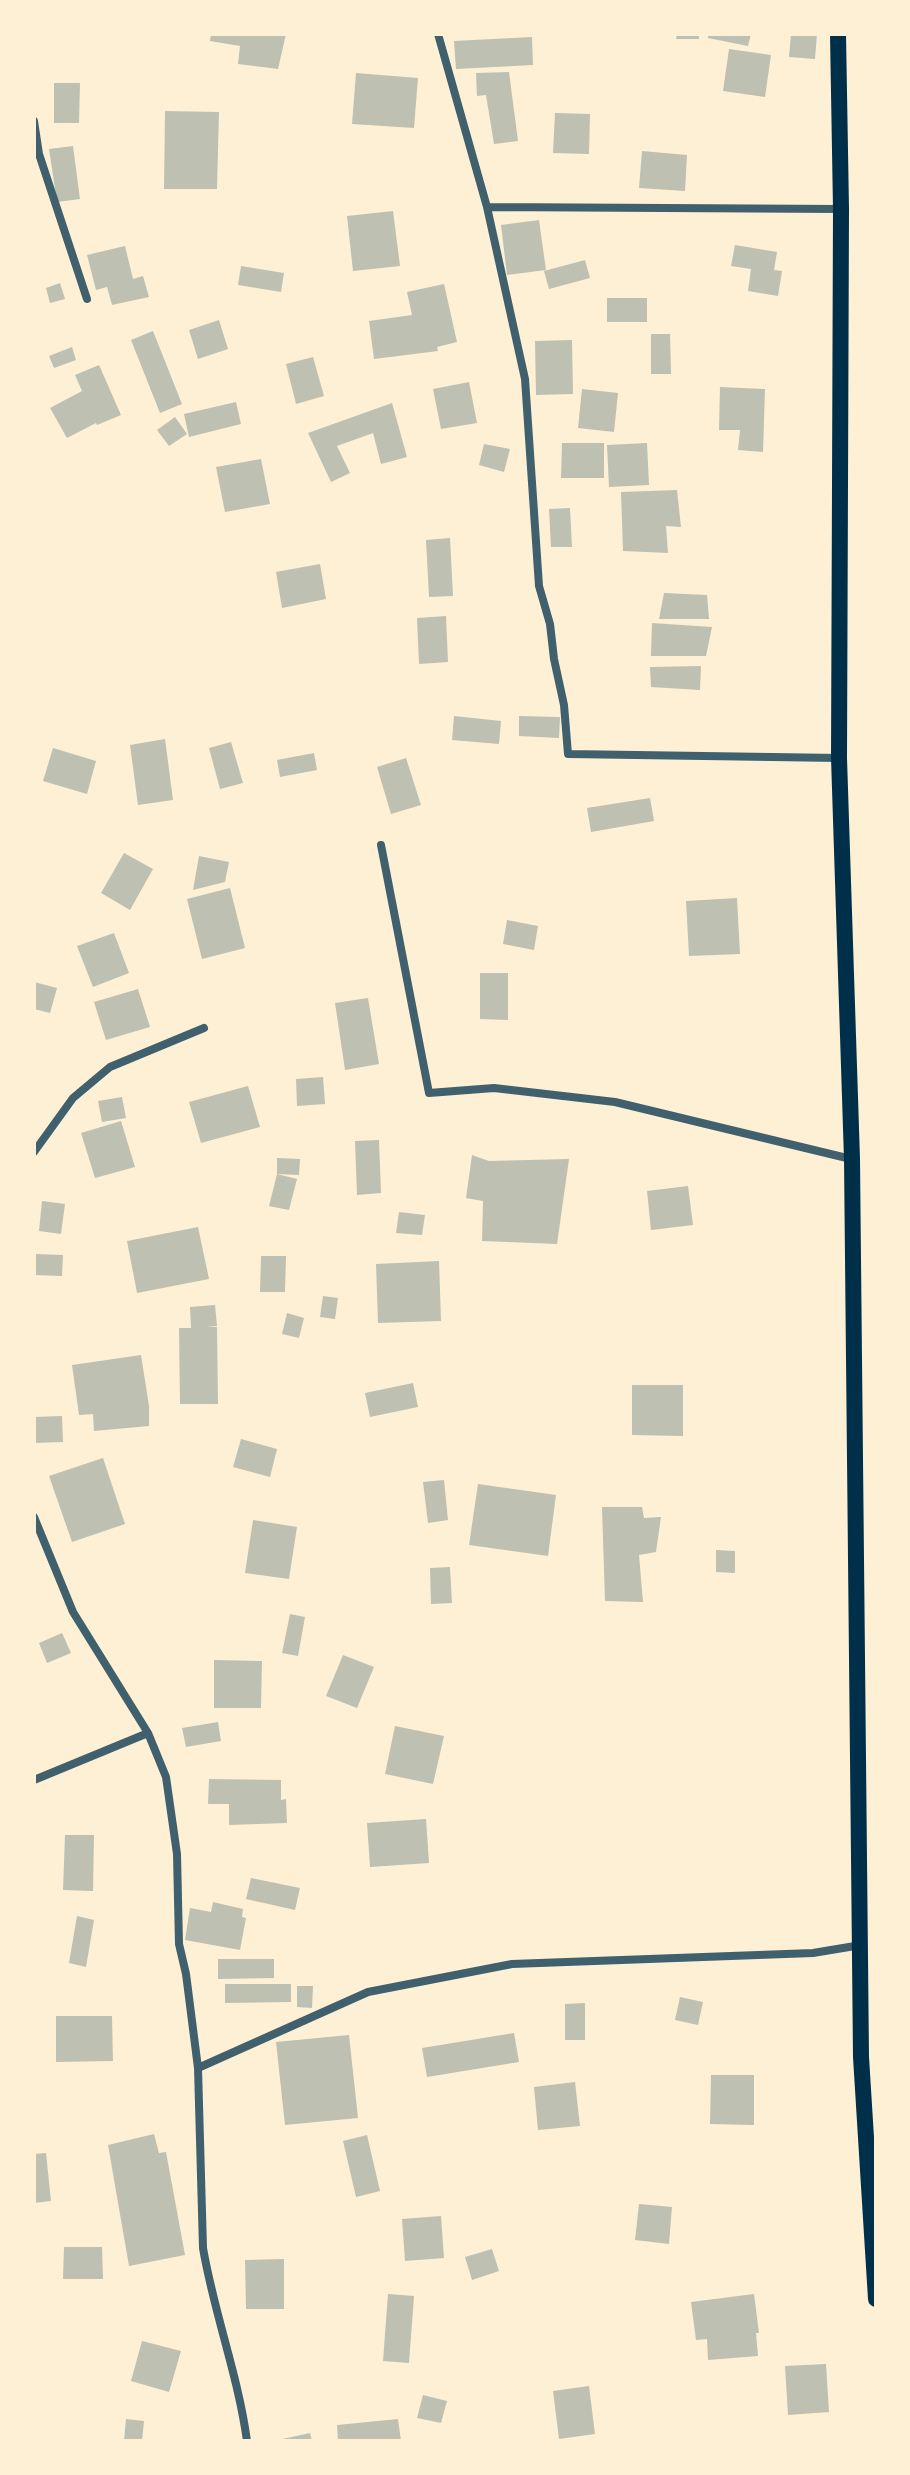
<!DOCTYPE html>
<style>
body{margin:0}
#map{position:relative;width:910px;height:2475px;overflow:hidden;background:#fdf0d5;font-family:Ubuntu,sans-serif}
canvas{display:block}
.frame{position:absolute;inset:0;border:36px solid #fdf0d5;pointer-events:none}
</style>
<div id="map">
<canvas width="910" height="2475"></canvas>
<div class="frame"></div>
</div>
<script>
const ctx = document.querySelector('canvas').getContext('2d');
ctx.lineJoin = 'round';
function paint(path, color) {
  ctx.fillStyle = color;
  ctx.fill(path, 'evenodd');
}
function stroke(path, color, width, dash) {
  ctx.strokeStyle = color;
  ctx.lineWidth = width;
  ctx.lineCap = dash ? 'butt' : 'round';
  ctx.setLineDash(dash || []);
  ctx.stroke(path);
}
const building = new Path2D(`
 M211 34H286L278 69 238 64 240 46 210 41Z
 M677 34H699V39H676Z
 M708 34H751L748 46 708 38Z
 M791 34H817L815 59 789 57Z
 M532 37 533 65 456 69 454 41Z
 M729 49 771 55 765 97 723 91Z
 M509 72 518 141 494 144 486 95 477 96 476 73Z
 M356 73 418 78 414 128 352 124Z
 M54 83H80L79 123H54Z
 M165 111 219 112 217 189H164Z
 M555 113 590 114 589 154 553 153Z
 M73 146 80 199 57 202 49 149Z
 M642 151 687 155 685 191 639 188Z
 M393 211 400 266 353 271 347 216Z
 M539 220 546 270 507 275 501 225Z
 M735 245 777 252 774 270 782 271 778 296 748 291 751 269 731 266Z
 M125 246 133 279 143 276 149 297 112 305 107 287 96 290 87 255Z
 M585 260 590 278 549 289 544 271Z
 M241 266 284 273 281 292 238 285Z
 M60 283 65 299 50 303 46 288Z
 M444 284 457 342 437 347 438 351 374 359 369 321 412 315 407 292Z
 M607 298H647V322H607Z
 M219 320 228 349 198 359 189 330Z
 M153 331 182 404 160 413 131 340Z
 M651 334H670L671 374H651Z
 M572 340 573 394 536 395 535 341Z
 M72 347 76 360 54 368 49 356Z
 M313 357 324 396 296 404 286 364Z
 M99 365 121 415 97 425 96 423 67 438 50 408 82 391 75 375Z
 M469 382 477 423 441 429 433 389Z
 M720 387 765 389 763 452 738 450 740 430H719Z
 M582 389 618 393 614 432 578 428Z
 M236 402 241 424 189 437 184 414Z
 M392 403 407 457 381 464 373 433 337 446 350 473 331 482 308 433Z
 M175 417 187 434 169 446 157 430Z
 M562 443H604V478H561Z
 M647 443 649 485 609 487 607 445Z
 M484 444 510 449 504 472 479 465Z
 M261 459 270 504 225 512 216 467Z
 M677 490 681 527 666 526 668 553 623 551 621 492Z
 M570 508 572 547H551L549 509Z
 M450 538 453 596 429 597 426 540Z
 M320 564 326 599 282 608 276 572Z
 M664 593 707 595 709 619H659Z
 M446 616 448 662 419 664 417 618Z
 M652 623 712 627 706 656H651Z
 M701 666 700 690 651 687 650 667Z
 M454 716 501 721 499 744 452 740Z
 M519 716 560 717 559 738 519 736Z
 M165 739 173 800 138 805 130 745Z
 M231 742 243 783 220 789 209 748Z
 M53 748 96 761 87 794 43 781Z
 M314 753 317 770 280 777 277 760Z
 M406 758 421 805 391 814 377 767Z
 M650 798 654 821 591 832 587 808Z
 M124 853 153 869 130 910 101 893Z
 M199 856 229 862 225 882 193 890Z
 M230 888 245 948 202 959 187 899Z
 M737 898 740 954 689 956 686 901Z
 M507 920 538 926 534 950 503 944Z
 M114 933 129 973 93 987 77 946Z
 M480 973H508V1020L480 1019Z
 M34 982 57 988 50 1013 34 1009Z
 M138 989 150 1027 106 1040 94 1002Z
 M368 998 379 1064 345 1070 335 1003Z
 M323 1077 325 1104 297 1106 296 1079Z
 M248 1086 260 1127 201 1143 189 1102Z
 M122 1097 126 1118 102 1122 98 1101Z
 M121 1121 135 1167 95 1178 81 1133Z
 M379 1140 381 1193 357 1195 355 1141Z
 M472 1155 489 1161 569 1159 557 1244 482 1241 483 1201 466 1198Z
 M277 1158 300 1159 299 1175 277 1174Z
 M277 1174 297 1179 289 1210 269 1206Z
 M688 1186 693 1225 651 1230 647 1191Z
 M42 1201 65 1204 61 1234 39 1231Z
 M399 1212 425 1215 422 1235 396 1233Z
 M198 1227 209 1279 137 1293 127 1241Z
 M34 1254 63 1255 62 1276 34 1275Z
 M261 1256H286L285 1292H260Z
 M439 1261 441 1321 378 1323 376 1264Z
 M323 1296 338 1298 335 1319 320 1317Z
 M215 1305 217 1326 206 1327H217L218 1404H180L179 1328H191L190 1307Z
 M287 1313 304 1318 299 1338 282 1334Z
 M141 1355 149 1406V1426L94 1431 93 1414 79 1415 72 1365Z
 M413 1383 418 1407 370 1417 365 1393Z
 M632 1385H683V1436L632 1435Z
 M62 1416 63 1442 34 1443V1417Z
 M241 1439 277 1449 270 1477 233 1467Z
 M103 1458 125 1524 72 1542 49 1476Z
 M444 1480 448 1520 428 1523 423 1482Z
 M478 1484 556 1495 548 1556 469 1545Z
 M602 1507H642L644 1518 661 1517 656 1552 639 1555 643 1602 605 1601Z
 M253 1520 297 1527 289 1579 245 1573Z
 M716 1550 735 1551V1573L716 1572Z
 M450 1567 452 1603 431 1604 430 1568Z
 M290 1614 305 1617 298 1656 282 1653Z
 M62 1633 71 1653 47 1663 39 1643Z
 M343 1655 374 1667 357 1708 326 1696Z
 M214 1660 262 1661 261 1708H214Z
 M218 1722 221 1741 186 1747 182 1728Z
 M395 1726 444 1736 433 1784 385 1774Z
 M209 1779 281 1780V1800L286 1799 287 1823 229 1825V1804H208Z
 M426 1819 429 1863 370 1867 367 1823Z
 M65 1835H94L93 1891 63 1890Z
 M251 1878 300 1888 295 1910 246 1899Z
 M213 1902 243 1909 242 1917 246 1918 240 1950 185 1940 190 1908 211 1912Z
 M77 1916 94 1920 86 1967 69 1963Z
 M218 1959H274V1978L218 1979Z
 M225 1984H291V2002L225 2003Z
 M297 1986H313L312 2008 297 2007Z
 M680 1997 703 2002 698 2025 675 2020Z
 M585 2003V2040H565V2004Z
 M56 2016H112L113 2061 56 2062Z
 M514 2033 519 2062 427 2077 422 2048Z
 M349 2035 358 2118 285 2125 276 2042Z
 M711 2075H754V2125L710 2124Z
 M575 2082 580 2126 538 2130 534 2087Z
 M154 2134 159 2153 166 2152 185 2255 129 2266 108 2145Z
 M367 2135 380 2191 356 2197 343 2141Z
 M46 2153 51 2201 34 2203V2154Z
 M639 2204 672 2207 669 2244 635 2240Z
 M441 2216 444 2258 405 2261 402 2219Z
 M64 2247H102L103 2279H63Z
 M492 2249 499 2271 472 2280 465 2257Z
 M284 2259V2309H246L245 2260Z
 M388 2294 414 2296 409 2363 383 2361Z
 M754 2294 759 2333H756L758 2356 708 2360 707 2339 696 2340 691 2302Z
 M142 2341 181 2351 169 2392 131 2381Z
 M826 2364 829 2412 788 2415 785 2366Z
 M589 2386 595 2434 559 2439 553 2391Z
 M423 2395 447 2401 441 2423 417 2418Z
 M126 2419 144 2421 142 2441H124Z
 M398 2419 401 2441H338L337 2425Z
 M310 2433 312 2441H278V2440Z`);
const minor = new Path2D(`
 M438 34 487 207 525 379 539 586 550 624 554 659 564 705 568 754 839 758
 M34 121 39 154 87 299
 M487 207 841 209
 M381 845 429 1093 494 1088 615 1102 851 1159
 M34 1152 73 1098 110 1067 204 1028
 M34 1517 73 1612 148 1733 166 1777 177 1854 179 1944 186 1974 198 2068 203 2248C214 2313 238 2375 247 2441
 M34 1780 148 1733
 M198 2068 368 1992 512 1964 813 1953 861 1945`);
const secondary = new Path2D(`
 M838 34 841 209 839 758 852 1159 861 2057 876 2299`);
paint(building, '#bec0b2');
stroke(minor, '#3f606c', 8);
stroke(secondary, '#003049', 16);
</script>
